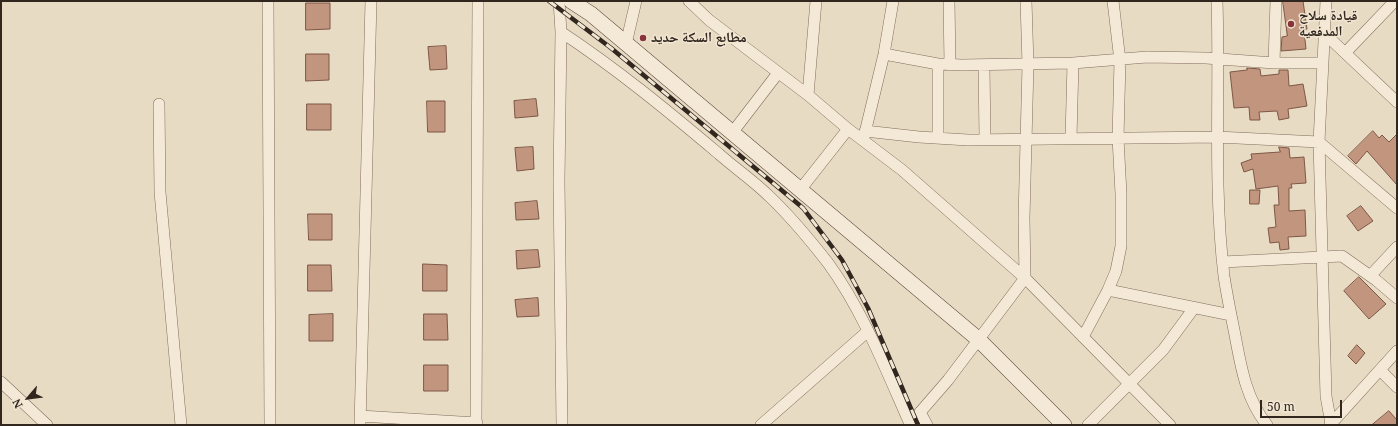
<!DOCTYPE html>
<meta charset="utf-8">
<style>
body{margin:0}
#map{position:relative;width:1398px;height:426px;overflow:hidden;background:#e8dbc4;font-family:"Noto Serif",serif}
canvas{display:block}
.frame{position:absolute;inset:0;border:2px solid #32271f;pointer-events:none}
.north{position:absolute;left:8px;top:378px;width:40px;height:40px;-webkit-text-stroke:3px #f1e6d2;paint-order:stroke;rotate:242deg;font-size:11px;font-weight:700;line-height:16px;text-align:center;color:#32271f}
.north::after{content:'';display:block;margin:auto;width:14px;height:18px;background:#32271f;clip-path:polygon(50% 0,100% 100%,50% 72%,0 100%)}
.scale{position:absolute;left:1260px;top:400px;width:82px;height:18px;box-sizing:border-box;border:2px solid #32271f;border-top:0;padding-left:5px;font-size:12px;line-height:14px;white-space:nowrap;color:#32271f;-webkit-text-stroke:3px #f1e6d2;paint-order:stroke}
</style>
<div id="map">
<canvas width="1398" height="426"></canvas>
<div class="frame"></div>
<div class="north">N</div>
<div class="scale">50 m</div>
</div>
<script>
const ctx = document.querySelector('canvas').getContext('2d');
ctx.lineJoin = 'round';
function paint(path, color) {
  ctx.fillStyle = color;
  ctx.fill(path, 'evenodd');
}
function stroke(path, color, width, dash) {
  ctx.strokeStyle = color;
  ctx.lineWidth = width;
  ctx.lineCap = dash ? 'butt' : 'round';
  ctx.setLineDash(dash || []);
  ctx.stroke(path);
}
function label(font, color, halo, rows, align = 'center') {
  ctx.font = font + ' "Noto Serif","Noto Naskh Arabic",serif';
  ctx.lineWidth = 3;
  ctx.setLineDash([]);
  ctx.textBaseline = 'middle';
  ctx.strokeStyle = halo;
  ctx.fillStyle = color;
  for (const [text, x, y, turn = 0] of rows) {
    ctx.save();
    ctx.translate(x, y);
    ctx.rotate((+turn || 0) * Math.PI / 180);
    ctx.textAlign = isNaN(turn) ? turn : align;
    if (halo) ctx.strokeText(text, 0, 0);
    ctx.fillText(text, 0, 0);
    ctx.restore();
  }
}
const building = new Path2D(`
 M1283 1H1303L1307 29 1304 30 1306 49 1281 51 1282 37 1287 36Z
 M306 3H330V29L306 30Z
 M446 46 447 69 430 70 428 47Z
 M306 54H329V80L306 81Z
 M1247 68 1260 69 1261 76 1279 74V70H1288L1289 86 1303 84 1307 106 1288 109 1289 118 1279 120 1277 111 1259 112 1260 120H1250L1249 107 1234 108 1230 72 1247 70Z
 M536 99 538 116 515 118 514 101Z
 M427 101H445V132H428Z
 M307 104H331V130H307Z
 M1373 131 1379 138 1382 135 1389 142 1397 134V185L1367 151 1356 164 1348 156Z
 M533 147 534 169 517 171 515 148Z
 M1279 147 1289 148 1290 158 1304 157 1306 183 1291 184 1292 188H1289V211L1305 210 1306 236 1288 237 1289 249 1280 250 1279 242 1270 243 1268 228 1276 227 1274 205H1279L1278 186 1256 189 1253 169 1244 172 1241 163 1252 159 1251 154 1280 152Z
 M1250 190H1260L1259 204H1250Z
 M537 201 539 219 516 220 515 203Z
 M1361 206 1373 221 1358 231 1347 216Z
 M308 214H332V240H309Z
 M538 250 540 267 517 269 516 251Z
 M423 264 447 265V291H423Z
 M308 265H331L332 291H308Z
 M1359 277 1386 304 1369 319 1344 291Z
 M538 298 539 316 517 317 515 300Z
 M333 314V341H309V315Z
 M424 314H447L448 340H424Z
 M1357 345 1365 353 1356 364 1348 356Z
 M424 365H448V391H424Z
 M1389 411 1397 420V425H1372Z`);
const street = new Path2D(`
 M268 1 270 425
 M559 1 561 32 559 181 562 425
 M689 1 709 20 808 95 848 129 902 170 1025 278 1170 425
 M949 1 950 65
 M1217 1C1220 92 1213 185 1224 276 1227 296 1231 315 1235 335 1241 367 1246 399 1267 425
 M1326 1 1319 142 1326 396 1331 424
 M561 32C617 69 668 111 719 154 736 169 754 181 770 197 791 217 810 240 828 263 863 311 886 370 910 424
 M1325 34 1397 102
 M626 44 636 1
 M1345 53 1395 1
 M884 54 938 64 962 65 1073 63 1147 57 1206 58 1274 63H1323
 M1274 63 1276 1
 M938 64V138
 M984 66 985 139
 M808 95 816 1
 M159 104 160 192 181 425
 M865 131 919 137 968 140 1217 137 1319 142 1397 208
 M732 133 778 73
 M864 137 884 54 893 1
 M1071 138 1073 63
 M800 190 848 129
 M1223 262 1342 256 1376 280 1397 298
 M1370 276 1397 247
 M1108 290 1231 315
 M1083 337 1108 290 1116 271 1121 246V194L1118 138 1120 61 1113 1
 M1380 370 1397 387
 M1 382 47 425
 M920 412 927 425
 M360 416 477 423
 M360 425 371 1
 M476 425 478 1
 M761 425 868 331
 M909 425 948 380 1025 278 1024 218 1028 65 1026 1
 M1088 425 1163 350 1194 308
 M1330 425 1397 351`);
const secondary = new Path2D(`
 M571 1 591 14 978 339 1064 425`);
const rail = new Path2D(`
 M549 1 611 48 803 208 842 260 868 308 918 425`);
const markers = [
 [1291,24,4,"#88343b"],
 [643,38,4,"#88343b"]
];
const poiNames = [
 ["قيادة سلاح",1299,16],
 ["المدفعية",1299,32],
 ["مطابع السكة حديد",651,38]
];
paint(building, '#c2957e');
stroke(building, '#7d5745', 1);
stroke(street, '#816d5c', 12);
stroke(secondary, '#624e40', 16);
stroke(street, '#f4e9d6', 11);
stroke(secondary, '#f4e9d6', 15);
stroke(rail, '#32271f', 4.5);
stroke(rail, '#f1e6d2', 3, [9]);
for (const [x, y, r, color] of markers) {
  const dot = new Path2D();
  dot.arc(x, y, r, 0, 2 * Math.PI);
  ctx.fillStyle = color;
  ctx.fill(dot);
  stroke(dot, '#f1e6d2', 1.5);
}
label('bold 14px', '#32271f', '#f1e6d2', poiNames, 'left');
</script>
